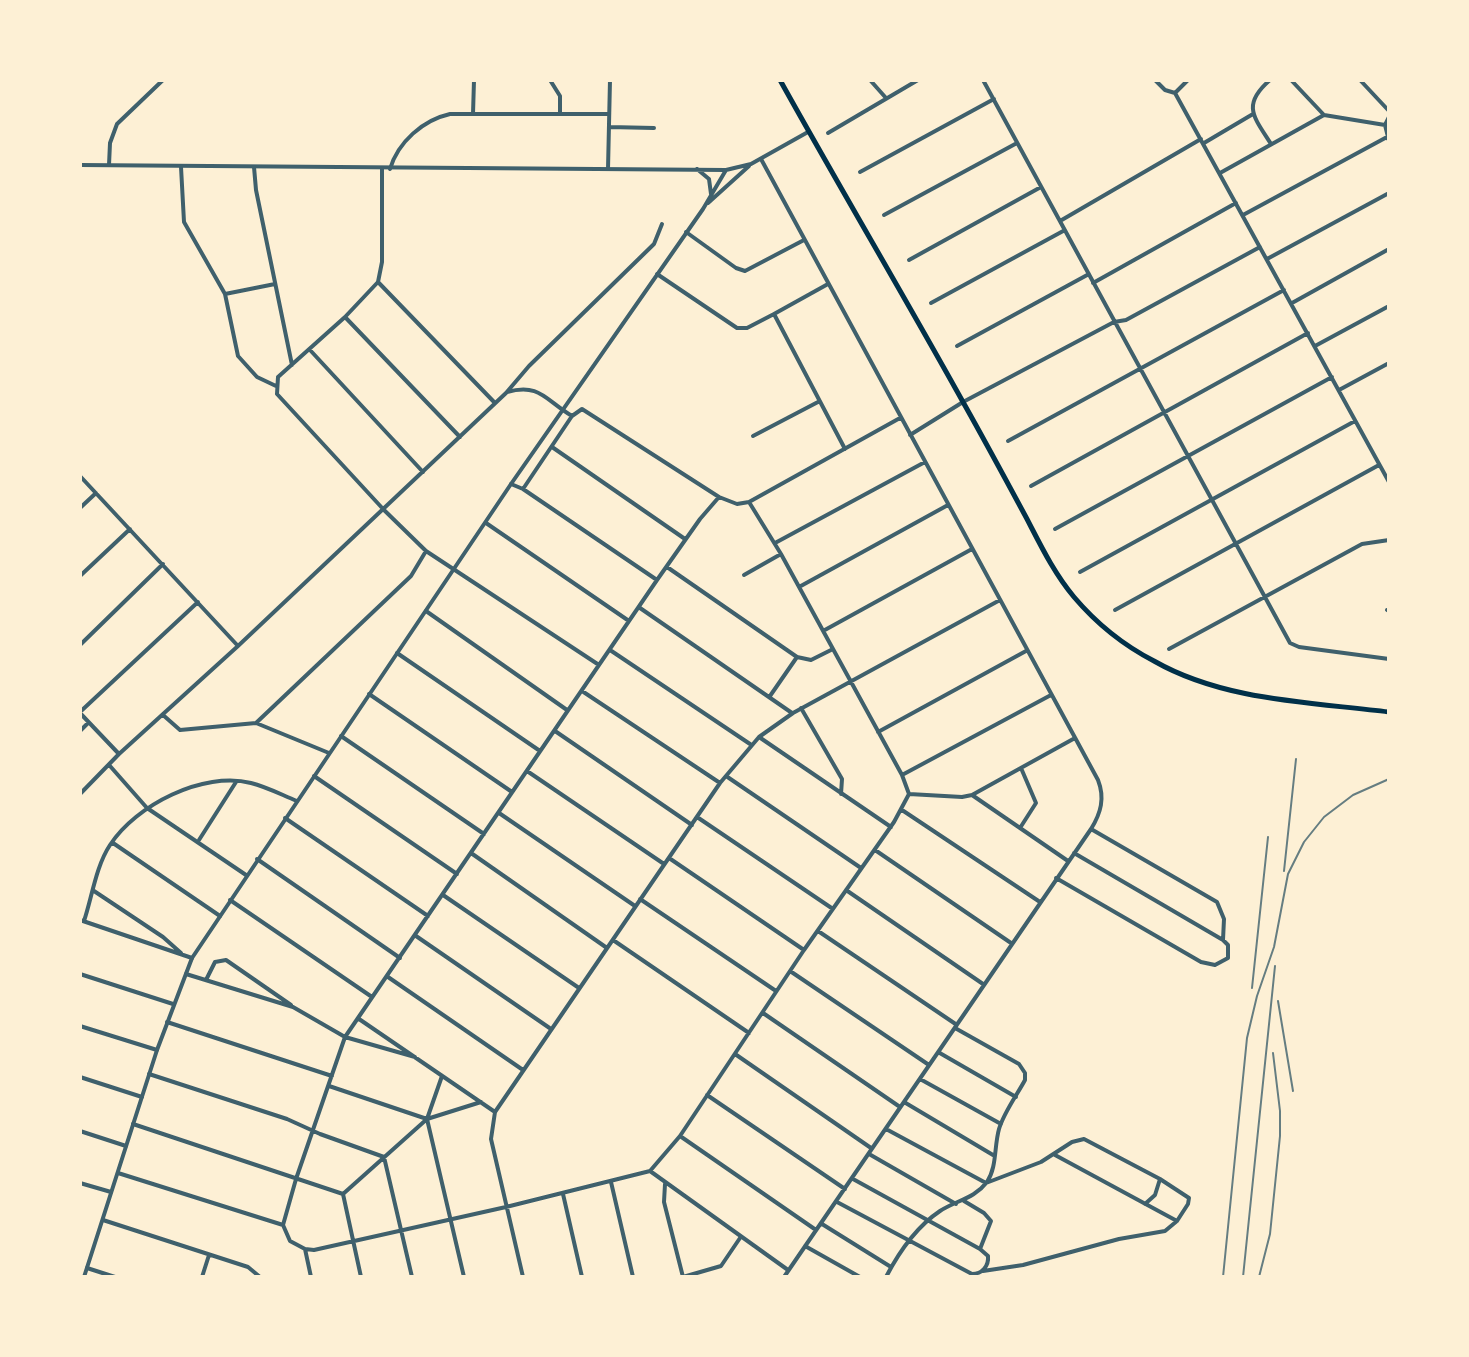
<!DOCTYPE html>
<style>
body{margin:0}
#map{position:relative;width:1469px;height:1357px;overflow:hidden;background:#fdf0d5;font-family:"Golos Text",sans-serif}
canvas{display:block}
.frame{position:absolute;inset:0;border:82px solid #fdf0d5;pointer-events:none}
</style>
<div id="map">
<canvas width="1469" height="1357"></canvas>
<div class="frame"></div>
</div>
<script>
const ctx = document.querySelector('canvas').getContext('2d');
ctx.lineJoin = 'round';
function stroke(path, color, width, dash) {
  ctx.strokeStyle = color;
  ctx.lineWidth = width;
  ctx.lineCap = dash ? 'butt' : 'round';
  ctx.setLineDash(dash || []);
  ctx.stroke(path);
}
const minor = new Path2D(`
 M550 80 560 96V114
 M870 80 886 98
 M983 80 1290 643 1299 647 1389 659
 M1155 80 1165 90 1175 93
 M1270 80C1241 105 1254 117 1271 144
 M1291 80 1324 115 1385 125
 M1360 80 1389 111
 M1175 93 1389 482
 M1175 93 1188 80
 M473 114 474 80
 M1389 117 1385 125 1389 141
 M609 127 654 128
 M828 133 918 80
 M1204 143 1253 114
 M761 159 1098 780C1105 798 1101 813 1091 829L784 1277
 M109 165 110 143 117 124 163 80
 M181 167 184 222 225 294 238 356 257 377 276 386
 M254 167 256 190 292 365
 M382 169V262L378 282 345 317 278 377 277 394 384 510 426 551 599 665
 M390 169C398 142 423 120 450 114H609
 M608 169 610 80
 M860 172 994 99
 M1220 173 1324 115
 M884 215 1017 143
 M1243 215 1387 137
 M1060 221 1201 139
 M686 232 736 268 745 271 804 240
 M1267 259 1389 193
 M909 260 1041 187
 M657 274 737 328H747L774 314
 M378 282 495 403
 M1093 283 1236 203
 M828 284 774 314 845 449
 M225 294 275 284
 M931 303 1065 230
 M1292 303 1389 249
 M345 317 460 437
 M957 346 1089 274
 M1315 346 1389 306
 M310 350 423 472
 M1339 390 1389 363
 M507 392C540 383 545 400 572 416L582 409 719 497 737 504 749 502 781 554 902 775 909 794
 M910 435 963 402 1114 322 1126 320 1260 247
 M753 436 818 402
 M1008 441 1284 290
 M552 447 685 539
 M80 476 238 646
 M511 484 523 489 657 580
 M1031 486 1308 333
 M523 489 572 416
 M719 497 700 519 657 580 345 1037 296 1179 283 1225 290 1241 305 1249 314 1250 506 1207 650 1171 680 1136 804 950 894 822 909 794
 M749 502 900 418
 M80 508 96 493
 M486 523 629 621
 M1055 529 1332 377
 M775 543 925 462
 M667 567 797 657 770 696
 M1080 572 1355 421
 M744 575 781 554
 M80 576 130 529
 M799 587 948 505
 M640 608 792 713
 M1115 610 1379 465
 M1387 610 1389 611
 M426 611 567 710
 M823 631 972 549
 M80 645 163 564
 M1169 649 1362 544 1389 540
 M610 650 750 744
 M397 653 540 751
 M797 657 811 660 833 649
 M582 691 720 783
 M369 694 512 792
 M801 708 842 779 841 794
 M80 712 198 602
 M80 713 119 754
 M163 715 180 730 256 723 329 753
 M256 723 411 576 426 551
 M80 731 88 723
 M555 731 692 825
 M878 732 1026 651
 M341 736 484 834
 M759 737 891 827
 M110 766 147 808 246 875
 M527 771 664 864
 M902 775 1051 695
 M314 776 457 874
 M726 776 861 868
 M80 794 119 754 238 646 506 393 529 366 654 244 662 224
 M909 794 962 797 972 795 1068 861
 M972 795 1075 738
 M902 810 1040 902
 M499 813 635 906
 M697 817 833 909
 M285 818 428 916
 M1020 828 1036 803 1021 768
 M1091 829 1217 902 1224 919 1223 940
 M199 840 236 782
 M113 843 220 916
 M875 850 1011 943
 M471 853 607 948
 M669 858 804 950
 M257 859 400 958
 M1056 878 1201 962 1215 965 1228 958V945L1223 940 1074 853
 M846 890 983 984
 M94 891 163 937 181 953
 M443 895 579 988
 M640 899 776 991
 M230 900 372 997
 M80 920 192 958
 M84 921C92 897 96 866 110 845 136 805 203 771 251 783 267 787 282 795 297 801
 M818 931 957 1025
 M416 936 551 1029
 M613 940 749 1033
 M790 971 929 1065
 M80 974 173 1004
 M186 974 293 1007 345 1037 415 1057
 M388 977 523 1070
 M206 980 215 962 226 960 291 1005
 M763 1013 900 1107
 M359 1019 495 1112
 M167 1022 332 1076
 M80 1026 157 1050
 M938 1052 1016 1097
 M735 1054 871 1148
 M149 1074 287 1119 320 1134 384 1157 412 1277
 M80 1077 142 1097
 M920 1079 1001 1124
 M329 1086 427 1119 464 1277
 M707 1095 845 1189
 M904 1102 993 1155
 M427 1119 442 1076
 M133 1124 343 1194
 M886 1129 986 1183 1041 1162 1072 1142 1084 1139 1160 1179 1189 1198 1188 1204 1177 1221 1165 1231 1119 1239 1023 1265 983 1271
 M80 1131 126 1146
 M680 1136 816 1230
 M869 1154 956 1204
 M1055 1155 1177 1221
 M650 1171 788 1270
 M118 1173 283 1225
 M611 1182 633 1277
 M80 1183 111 1192
 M665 1184 664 1202 683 1277
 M343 1194 427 1119 481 1102
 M343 1194 361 1277
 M563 1194 582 1277
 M964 1201 984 1213 991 1221 980 1249
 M837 1202 972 1274C982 1274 989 1266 988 1256L980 1249 853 1179
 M1145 1204 1155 1195 1160 1179
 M103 1220 248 1267 260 1277
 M822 1224 891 1267
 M805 1246 860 1277
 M305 1249 311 1277
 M87 1268 115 1277
 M202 1277 209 1255
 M523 1277 491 1139 495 1112 720 783 759 737 793 713 1000 600
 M683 1277 721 1266 740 1238
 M886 1277C899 1252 916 1227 940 1211 957 1200 974 1199 987 1182 997 1167 994 1147 999 1129 1004 1112 1017 1095 1025 1080V1073L1019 1064 955 1028`);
const tertiary = new Path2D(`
 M80 165 726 170 751 164 808 132
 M697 169 709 179 711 194
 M708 203 749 166
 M84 1277 157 1050 192 958 511 484 703 209 726 170`);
const secondary = new Path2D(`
 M780 80C840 188 903 294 963 402 985 441 1006 480 1027 519 1041 546 1054 573 1074 597 1096 623 1123 645 1154 661 1224 701 1310 702 1389 712`);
const rail = new Path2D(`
 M1284 871 1296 759
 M1252 988 1268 837
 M1278 1001 1293 1091
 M1223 1277 1247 1038 1257 996 1274 947 1288 874 1304 842 1324 817 1353 795 1389 779
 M1243 1277 1275 966
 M1259 1277 1270 1234 1280 1136V1111L1273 1053`);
stroke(minor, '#3f606c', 4);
stroke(tertiary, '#3f606c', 4);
stroke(secondary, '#003049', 5);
stroke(rail, '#657d81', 2);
</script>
